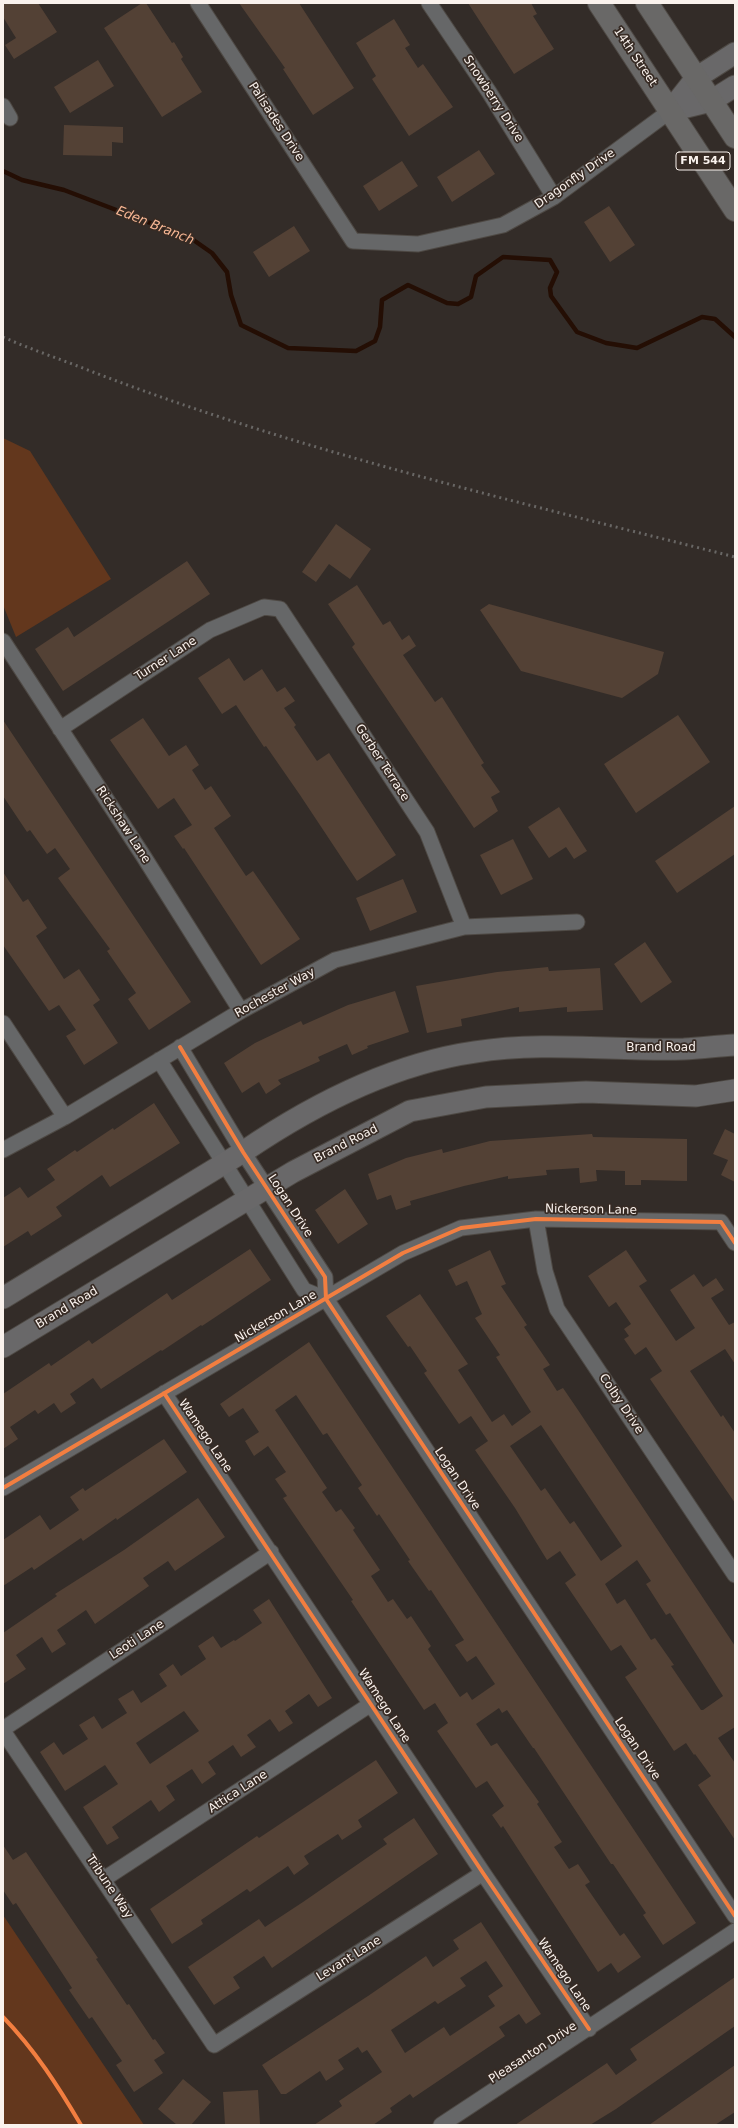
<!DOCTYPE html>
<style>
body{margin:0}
#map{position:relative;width:738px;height:2128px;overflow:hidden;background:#332c28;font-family:"DejaVu Sans",sans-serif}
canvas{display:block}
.frame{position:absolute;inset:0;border:4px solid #faf2ed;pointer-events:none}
</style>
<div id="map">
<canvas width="738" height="2128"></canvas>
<div class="frame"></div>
</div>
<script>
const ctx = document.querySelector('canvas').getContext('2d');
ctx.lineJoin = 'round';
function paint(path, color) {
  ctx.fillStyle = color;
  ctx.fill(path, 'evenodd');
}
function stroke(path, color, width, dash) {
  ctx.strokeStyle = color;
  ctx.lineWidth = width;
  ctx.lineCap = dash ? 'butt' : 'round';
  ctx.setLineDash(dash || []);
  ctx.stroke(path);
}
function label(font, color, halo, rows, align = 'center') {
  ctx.font = font + ' "DejaVu Sans",sans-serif';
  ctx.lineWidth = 3.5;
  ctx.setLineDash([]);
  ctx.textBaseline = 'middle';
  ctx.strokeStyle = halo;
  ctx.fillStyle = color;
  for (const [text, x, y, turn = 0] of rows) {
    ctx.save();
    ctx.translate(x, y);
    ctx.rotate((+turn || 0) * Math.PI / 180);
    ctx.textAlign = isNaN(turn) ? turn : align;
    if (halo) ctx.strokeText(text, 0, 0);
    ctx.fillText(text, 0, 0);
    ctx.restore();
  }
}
const green = new Path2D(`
 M3 438 30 451 111 579 16 637 3 605Z
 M3 1915 144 2125H3Z`);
const stream = new Path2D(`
 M3 171 22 180 64 190 192 239 212 253 227 272 231 295 241 325 288 348 356 351 375 341 380 327 382 300 408 285 447 303 458 304 471 297 476 276 503 257 550 260 557 272 550 288 551 296 577 332 606 343 637 348 702 317 715 319 735 337`);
const building = new Path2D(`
 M3 3H38L57 32 14 59 5 45 16 38 3 17Z
 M142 3H146L172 43 174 42 183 57 181 59 202 92 162 117 104 28Z
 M239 3H299L354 88 313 115 283 69 285 68Z
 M468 3H531L537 14 533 16 554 49 514 74Z
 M394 19 410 45 405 48 418 68 423 64 453 107 409 136 372 79 376 76 356 43Z
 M98 60 114 86 70 113 54 87Z
 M64 125 123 127V143L112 142V156L63 155Z
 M479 150 495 174 452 202 437 177Z
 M402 161 418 186 379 211 363 186Z
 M609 206 635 245 610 262 584 222Z
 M294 226 310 251 269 277 253 252Z
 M336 524 371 549 350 579 329 564 316 582 302 572Z
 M187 561 210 594 63 691 35 649 68 627 74 637Z
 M357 585 383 625 390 621 402 640 409 635 416 646 403 655 435 702 442 697 484 763 481 765 500 792 491 797 498 811 474 828 352 647 355 644 328 604Z
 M489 604 664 652 658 674 622 698 521 671 480 610Z
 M229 658 244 681 262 669 277 692 285 687 295 701 284 708 296 725 294 727 317 761 329 753 396 855 357 881 300 795 266 746 264 747 236 705 222 714 198 678Z
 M678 715 710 762 636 813 604 764Z
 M143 718 169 756 186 745 199 765 192 770 205 790 211 786 231 816 214 828 246 876 253 871 300 939 261 965 184 848 183 849 174 836 192 825 174 798 158 809 110 740Z
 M3 720 191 1002 149 1030 128 999 136 993 107 951 110 949 58 878 70 869 55 848 47 854 30 830 27 832 3 796Z
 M735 806V854L677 893 655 861Z
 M559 807 587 851 574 859 566 847 549 858 528 827Z
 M513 839 533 879 501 895 480 855Z
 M3 872 23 902 28 899 47 928 36 936 64 979 79 969 100 1000 93 1005 118 1043 84 1065 66 1036 76 1030 59 1005 49 1011 3 945Z
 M403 879 417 912 370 931 356 898Z
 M645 942 672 982 641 1003 614 964Z
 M548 967 549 971 600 968 603 1010 567 1012V1007L519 1012V1007L461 1019 462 1026 427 1033 416 986 497 972Z
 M395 991 409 1032 367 1046 368 1048 352 1055 347 1044 318 1057 320 1061 278 1080 281 1084 266 1094 259 1082 242 1093 224 1063 255 1043 301 1021 303 1025 348 1005Z
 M154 1103 180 1143 110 1187 102 1175 56 1207 62 1216 31 1236 28 1231 3 1247V1198L20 1187 28 1198 55 1180 47 1169 75 1150 77 1152 113 1128 114 1130Z
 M725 1129 735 1134V1182L721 1175 728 1160 713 1154Z
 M592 1134 593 1137 687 1139V1181L641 1180V1185H625V1171L596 1170 597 1181 580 1183 579 1168 546 1170 547 1175 508 1179V1176L464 1186 410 1201 411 1205 396 1210 391 1195 377 1200 368 1174 406 1158 442 1149 443 1153 490 1141Z
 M345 1189 368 1224 338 1244 315 1210Z
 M250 1249 271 1280 202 1326 201 1325 162 1351 161 1350 101 1389 93 1378 70 1394 76 1403 61 1413 54 1403 38 1414 35 1410 10 1427 18 1439 3 1449V1394L49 1363 51 1366 89 1340 92 1344 167 1293 172 1300Z
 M490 1250 506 1284 501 1286 527 1325 524 1327 550 1365 543 1369 557 1391 563 1388 578 1410 735 1646V1727L718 1738 735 1763V1840L698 1785 711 1776 695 1754 694 1755 686 1743 674 1751 625 1677 637 1669 621 1645 611 1651 565 1583 576 1575 560 1551 547 1560 515 1508 475 1450 488 1441 471 1416 459 1424 424 1373 427 1371 410 1346 408 1347 386 1316 420 1294 468 1364 458 1370 492 1422 504 1414 512 1426 531 1412 496 1357 500 1355 475 1318 482 1314 467 1281 456 1286 448 1270ZM541 1425 622 1546 601 1561 574 1521 570 1524 545 1488 541 1491 510 1446ZM637 1560 651 1581 646 1584 666 1615 670 1613 723 1696 703 1710H701L671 1666 674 1665 655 1638 651 1640 625 1599 617 1604 605 1584Z
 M626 1250 647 1281 639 1286 676 1341 695 1328 670 1290 694 1274 703 1287 716 1278 724 1290 711 1298 729 1325 735 1322V1364L725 1349 690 1371 721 1417 723 1415 735 1433V1503L650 1379 662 1371 646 1347 635 1355 624 1339 629 1336 624 1329 631 1324 616 1302 609 1307 588 1276Z
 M309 1342 696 1923 663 1945 643 1915 646 1913 613 1864H611L534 1748H533L507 1710 502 1713 499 1708 476 1724 491 1746 497 1743 539 1802 537 1804 562 1842 554 1847 569 1869 578 1864 590 1882 585 1885 620 1936 624 1933 641 1957 618 1973 611 1963 598 1972 503 1826 501 1828 492 1815 504 1806 487 1781 476 1788 437 1731 448 1723 435 1703 424 1710 351 1601 353 1600 283 1498 287 1496 275 1479 286 1472 268 1446 254 1456 245 1441 259 1432 243 1408 229 1417 220 1404ZM296 1395 323 1435 327 1433 362 1485 358 1488 377 1516 379 1514 410 1560 408 1561 429 1591 431 1590 464 1640 455 1645 467 1662 476 1656 495 1684 472 1700 467 1692 460 1697 428 1649 431 1646 411 1616 407 1619 393 1599 388 1602 371 1576 380 1570 353 1530 355 1528 341 1509 336 1512 322 1492 327 1488 275 1410Z
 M164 1439 187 1472 117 1520 116 1518 83 1541 81 1538 34 1570 32 1567 3 1586V1540L40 1515 50 1530 79 1510 70 1497 83 1488 85 1491Z
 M198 1498 225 1537 175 1571 168 1561 143 1578 149 1586 95 1624 86 1610 57 1630 66 1644 52 1653 42 1637 16 1655 26 1669 3 1684V1633L57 1596 55 1594 124 1550Z
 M269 1599 332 1698 318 1707 309 1694 285 1711 293 1723 279 1732 270 1719 247 1735 256 1747 241 1757 233 1745 208 1762 216 1774 202 1784 192 1769 166 1786 175 1800 159 1812 151 1800 112 1827 119 1838 107 1845 83 1807 118 1784 105 1765 65 1791 40 1752 54 1742 63 1755 88 1739 79 1725 94 1716 102 1729 127 1713 118 1699 133 1690 141 1703 167 1686 159 1674 173 1664 181 1676 206 1659 198 1646 213 1636 221 1648 234 1640 235 1641 262 1623 253 1610ZM184 1711 199 1731 150 1764 136 1743Z
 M376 1760 398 1793 358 1820 362 1827 342 1840 338 1834 304 1856 309 1864 294 1875 288 1866 250 1892 247 1889 201 1920 203 1924 172 1944 150 1909 257 1836 259 1838Z
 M414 1818 438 1854 272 1968 264 1956 233 1977 240 1988 214 2005 188 1967 259 1919 265 1927 303 1902 387 1844 383 1839Z
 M3 1845 13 1860 26 1852 98 1958 96 1959 127 2005 129 2004 153 2040 155 2039 165 2053 154 2060 163 2073 134 2092 116 2065 122 2061 92 2017 89 2019 69 1990 72 1988 16 1903 13 1905 3 1890Z
 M481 1922 541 2014 526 2024 519 2014 499 2027 505 2036 413 2098 410 2094 390 2108 392 2112 373 2125H314L342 2106 339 2101 382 2072 367 2050 362 2053 358 2047 338 2060 344 2069 326 2081 320 2071 286 2094H281L262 2065 368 1996 426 1956 433 1967 459 1949 453 1940ZM486 1961 503 1986 488 1996 495 2006 450 2036 444 2027 405 2053 391 2030 435 2001 438 2004 466 1986 460 1978Z
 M735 1977V2026L616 2109 590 2125H515L607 2063 616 2075 637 2060 630 2049Z
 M735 2065V2112L715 2125H649Z
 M183 2079 211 2102 191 2125H177L158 2109Z
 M258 2090 260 2124 225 2125 223 2092Z`);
const minor = new Path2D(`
 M198 3 353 241 418 244 503 225 554 197 670 111
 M429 3 489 92 554 197
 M3 106 10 118
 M3 641 144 857 241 1011
 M60 729 210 630 264 607 280 609 427 832 464 927
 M3 1023 65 1117
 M180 1047 243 1152 325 1277 326 1299 735 1916
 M159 1060 304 1290 326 1299
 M3 1150 65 1117 241 1011 335 960 464 927 577 922
 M536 1219 545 1271 557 1309 735 1575
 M164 1393 483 1873 589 2029
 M3 1488 403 1253 461 1228 536 1219 721 1222 735 1243
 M3 1729 271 1552
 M3 1731 214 2045 483 1873
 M104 1879 371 1704
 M441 2125 735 1931`);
const secondary = new Path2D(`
 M670 111 696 78 735 53
 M670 111 711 101 735 86
 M3 1298 243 1152C312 1105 391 1064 475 1052 544 1041 614 1051 684 1049 701 1048 718 1046 735 1045
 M3 1347 293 1172 410 1111 486 1097 586 1092 696 1096 735 1090`);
const primary = new Path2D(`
 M599 3 735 210
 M647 3 735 137`);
const rail = new Path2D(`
 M3 337C32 350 63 360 93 372 301 452 519 502 735 557`);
const cycleway = new Path2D(`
 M180 1047 243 1152 325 1277 326 1299 735 1916
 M164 1393 483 1873 589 2029
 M3 1488 403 1253 461 1228 536 1219 721 1222 735 1243
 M3 2017C35 2050 58 2086 81 2125`);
const shields = [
 [703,161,54]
];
const shieldNames = [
 ["FM 544",703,161]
];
const streetNames = [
 ["14th Street",635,57,56],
 ["Snowberry Drive",493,99,57],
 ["Palisades Drive",276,122,57],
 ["Dragonfly Drive",575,179,-35],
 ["Turner Lane",166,659,-33],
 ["Gerber Terrace",382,763,57],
 ["Rickshaw Lane",123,825,57],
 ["Rochester Way",275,993,-29],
 ["Brand Road",661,1048],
 ["Brand Road",346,1144,-27],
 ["Logan Drive",290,1206,57],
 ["Nickerson Lane",591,1210,1],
 ["Brand Road",67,1308,-31],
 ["Nickerson Lane",276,1317,-30],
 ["Colby Drive",621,1404,56],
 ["Wamego Lane",205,1436,56],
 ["Logan Drive",457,1479,56],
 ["Leoti Lane",137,1640,-33],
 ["Wamego Lane",384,1706,57],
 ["Logan Drive",637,1749,56],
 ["Attica Lane",238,1792,-33],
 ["Tribune Way",109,1887,56],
 ["Levant Lane",349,1959,-32],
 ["Wamego Lane",564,1975,56],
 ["Pleasanton Drive",533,2053,-33]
];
const waterNames = [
 ["Eden Branch",155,226,22]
];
paint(green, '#63371d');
stroke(stream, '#240e04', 4.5);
paint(building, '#534135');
stroke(minor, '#4e4944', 17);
stroke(secondary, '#4e4944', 23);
stroke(primary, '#4e4944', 24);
stroke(minor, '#666768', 15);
stroke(secondary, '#696869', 21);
stroke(primary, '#696867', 22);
stroke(rail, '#696765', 3, [2, 4]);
stroke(cycleway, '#f27e40', 4);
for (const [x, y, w] of shields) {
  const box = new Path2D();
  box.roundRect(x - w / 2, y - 9, w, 18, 3);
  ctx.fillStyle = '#372b24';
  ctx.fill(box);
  stroke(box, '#faf2ed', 1);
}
label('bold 11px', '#faf2ed', null, shieldNames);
label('12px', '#faf2ed', '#372b24', streetNames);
label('italic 13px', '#f9b895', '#372b24', waterNames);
</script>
